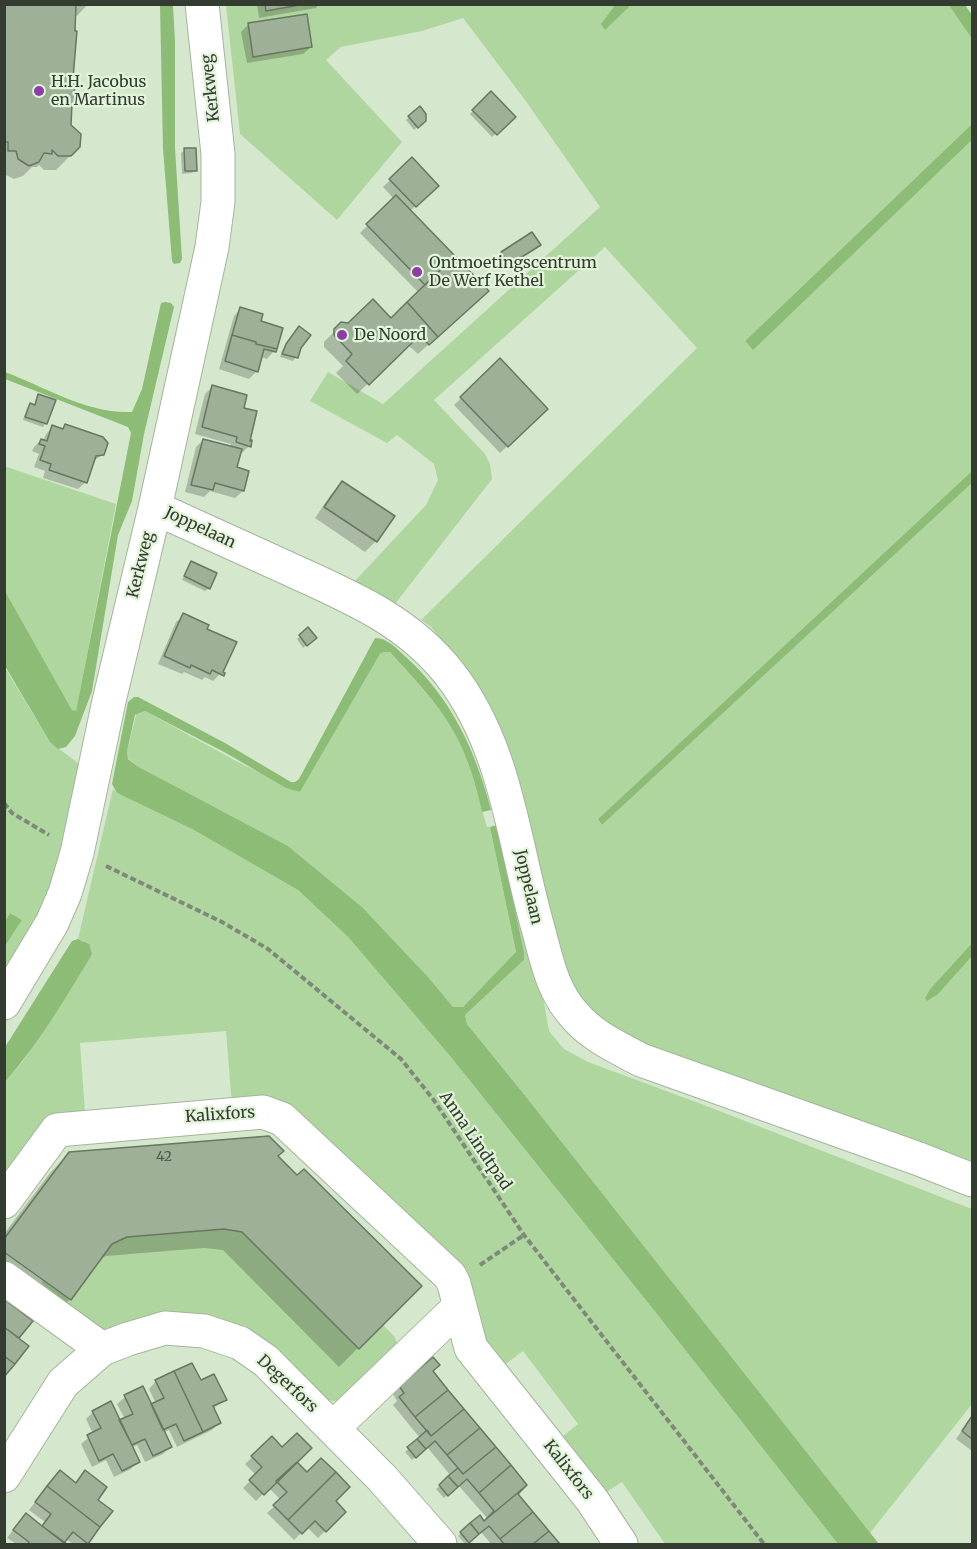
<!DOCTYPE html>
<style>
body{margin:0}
#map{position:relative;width:977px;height:1549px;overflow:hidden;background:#d5e8cd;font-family:Merriweather,serif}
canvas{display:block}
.frame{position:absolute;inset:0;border:6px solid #343b31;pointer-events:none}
</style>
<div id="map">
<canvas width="977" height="1549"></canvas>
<div class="frame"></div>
</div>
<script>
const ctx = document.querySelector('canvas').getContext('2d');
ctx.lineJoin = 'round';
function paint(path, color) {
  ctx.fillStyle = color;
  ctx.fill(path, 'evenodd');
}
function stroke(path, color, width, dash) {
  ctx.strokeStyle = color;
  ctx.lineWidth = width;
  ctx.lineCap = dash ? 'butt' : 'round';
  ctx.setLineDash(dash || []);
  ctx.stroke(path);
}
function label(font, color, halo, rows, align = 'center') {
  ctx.font = font + ' Merriweather,serif';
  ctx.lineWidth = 4.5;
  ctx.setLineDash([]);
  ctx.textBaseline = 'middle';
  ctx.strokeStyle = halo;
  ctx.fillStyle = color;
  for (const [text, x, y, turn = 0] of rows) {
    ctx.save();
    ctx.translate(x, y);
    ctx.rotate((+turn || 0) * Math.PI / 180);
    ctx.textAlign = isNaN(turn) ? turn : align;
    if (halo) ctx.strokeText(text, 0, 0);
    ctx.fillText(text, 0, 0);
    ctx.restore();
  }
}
const green = new Path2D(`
 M949 4 972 39V124L745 341 753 349 972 140V471L598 819 602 825 972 483V943L931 988 932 999 972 956V1170L727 1080 615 1031 578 1003 448 647 430 626 421 620 697 348 605 247 434 400 485 454 490 464 492 479 395 604 354 582 426 505 438 480 434 464 397 435 387 443 310 401 328 372 383 404 600 207 525 100 463 18 422 31 341 47 326 60 402 142 337 220 240 134 226 5H615L602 23 605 29 631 5Z
 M4 466 116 504 76 712 72 710 5 591Z
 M384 652H390C412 678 437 702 454 731 471 761 477 795 487 827H490L516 953 463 1007H453L429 978 362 907 288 846 137 766 128 758 127 751 136 715 145 711 238 762 300 792 380 654Z
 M4 666 50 742 83 767 47 901 5 978V946L22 920 10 913 5 921Z
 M113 789 117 793 192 829 298 890 348 937 450 1056 653 1309 838 1544H665L622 1482 599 1497 557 1441 578 1424 523 1351 499 1369 476 1342 463 1286 337 1162 232 1105 226 1031 80 1043 85 1111 5 1178V1082L23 1061 68 994 92 954 84 941 78 939Z
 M497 825 539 974 549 1031 564 1049 588 1062 704 1105 972 1209V1404L870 1533 523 1093 467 1024 465 1015 524 960V952Z
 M224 1229 242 1232 358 1349 383 1325 394 1336 398 1345 346 1400 334 1401 322 1399 262 1346 106 1336 41 1287 43 1280 71 1300 112 1244 127 1237Z`);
const water = new Path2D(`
 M160 5H173L175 42V148L182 259 180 263 174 264 172 261 163 149Z
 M615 5H631L605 30 601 24Z
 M949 5H965L972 15V39Z
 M972 124V140L753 350 745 341Z
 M165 302 171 303 174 307 144 434 132 501 118 535 92 691 75 736 66 747 58 749 50 742 5 666V591L72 710 76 711 131 433 128 427 5 379V372C45 387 87 414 132 412L142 389 161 303Z
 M972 471V483L602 825 598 819Z
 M375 638C388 638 397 649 406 657 451 698 476 751 491 810L482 812C476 785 468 757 454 732 438 703 412 677 390 652H384L380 654 300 792 286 788 226 753 145 711 135 715 127 751 128 759 137 766 288 846 362 907 429 978 453 1007H463L516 952 490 827 497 825 524 952V960L465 1015 467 1024 523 1093 879 1544H838L653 1309 450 1056 348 937 298 890 192 829 117 793 112 784 128 702 134 697H138L225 743 291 782H295L299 779Z
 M10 913 22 920 5 946V921Z
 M78 939 89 944 92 954 90 958C64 1001 38 1044 5 1082V1047L72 941Z
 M972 943V956L937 995 927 1001 925 998 931 988Z`);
const shadow = new Path2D(`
 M4 4H88L77 16 74 15 69 126 79 147 56 170H44L39 165 37 167H32L23 176 14 179 4 174Z
 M257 4H319L316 8 259 18Z
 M249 24 311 47 303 54 247 63 241 32Z
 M491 93 514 117 492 137 470 114Z
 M420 108 424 120 414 130 406 120Z
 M185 150 196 170 192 173 182 174 181 153Z
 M412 159 437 186 410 211 479 298 418 354 408 345 357 394 336 373 343 366 324 347V342L342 324 391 320 419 293 360 233 394 199 383 187Z
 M536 248 506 267 499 256 502 253Z
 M241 308 259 322 274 351 267 359 261 357 257 371 249 379 219 369 234 316Z
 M296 331 299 348 296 357 293 361 280 357 283 349Z
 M500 360 546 409 500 453 454 405Z
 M212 387 242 409 249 446 242 453 239 452 235 469 247 472 243 491 235 498 210 491 204 497 185 492 196 447 203 440 230 447 231 444 195 434 205 394Z
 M39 396 46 423 43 427 23 420 27 408 31 405 33 406Z
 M65 426 102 455 92 462 86 482 78 489 43 478 45 471 34 467 39 454 32 451 34 447 41 440 43 441 46 434 53 427 62 430Z
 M342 483 393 517 376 541 365 552 315 518 332 493Z
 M192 563 209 588 205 591 182 580Z
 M184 615 205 630 220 674 213 681 205 677 202 680 184 672 182 674 158 664 176 622Z
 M300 636 312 641 303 648 297 639Z
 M69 1153 420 1286 339 1367 223 1250 204 1248 106 1256 99 1259 70 1299 51 1318 4 1285V1234L50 1173Z
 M433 1359 431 1372 516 1495 558 1544H491L481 1532 465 1544 458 1536 471 1524 483 1522 487 1518 459 1486 444 1498 436 1489 451 1476 427 1447 412 1460 405 1452 420 1438 393 1405 397 1401 393 1394Z
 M156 1381 200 1382 225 1399 213 1409 219 1423 212 1430 177 1447 169 1430 163 1433 170 1447 163 1454 145 1462 137 1445 132 1448 138 1461 131 1469 114 1477 106 1460 92 1467 81 1444 93 1434 86 1419 93 1412 119 1421 125 1419 117 1404 125 1397 142 1388 151 1406 156 1404 149 1389Z
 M972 1416V1451L956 1439Z
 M272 1438 344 1512 318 1538 307 1527 294 1540 267 1513 281 1500 269 1488 256 1501 243 1488 256 1475 245 1464Z
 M85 1472 96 1500 85 1544H73L66 1539 63 1543 64 1544H16L7 1538 19 1522 41 1527 45 1522 29 1510 53 1479 75 1484Z`);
const building = new Path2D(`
 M4 4H76L75 31H77L73 78H75L74 104H72L71 125 81 134 80 147 71 156H58L52 150V154L44 153 39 162 29 166 18 159 16 151H8V142H4Z
 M265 4H305L266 11Z
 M307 14 312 47 253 57 248 23Z
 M491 91 516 117 497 135 472 110Z
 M420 106 426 114V121L418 128 408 116Z
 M184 148H196L197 171H185Z
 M412 157 439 186 416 207 389 179Z
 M396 195 455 256 425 285 366 224Z
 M532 232 541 245 509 265 501 252Z
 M455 256 489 291 438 337 407 302Z
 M373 299 391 318 407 302 438 337 429 345 420 335 369 385 346 361 352 354 334 335V329L341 322 348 323Z
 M240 307 263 314 261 321 283 328 277 349 256 344V342L232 335Z
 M299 326 311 335 301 348 298 358 282 354 286 344Z
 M232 335 256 342V344L277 349 276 352 264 349 258 372 225 361Z
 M500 358 548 409 508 447 460 397Z
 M212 385 247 395 244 408 257 411 250 441 252 440 251 447 236 442 237 437 202 427Z
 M38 394 56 400 47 424 25 417 30 403 35 405Z
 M65 424 103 437 108 443 104 455 96 456 87 483 49 470 51 464 40 460 45 446 39 444 41 439 47 441 52 425 63 429Z
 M203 439 242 449 237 467 249 471 244 491 215 483 213 490 191 485Z
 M342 481 395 516 377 542 324 507Z
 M191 561 217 573 210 589 184 576Z
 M183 613 209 625 207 629 237 642 223 672 225 673 224 676 212 670 210 674 191 665 190 668 164 656Z
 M308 627 317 638 307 646 299 635Z
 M269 1136 284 1151 278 1156 297 1175 304 1169 422 1286 359 1349 242 1232 224 1229 127 1237 112 1244 71 1300 4 1252V1239L69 1152Z
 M4 1299 33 1321 19 1338 4 1327Z
 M4 1327 29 1346 15 1364 4 1356Z
 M4 1356 15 1364 4 1377Z
 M433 1357 440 1365 433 1371 448 1390 415 1417 399 1397 404 1393 399 1386Z
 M192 1363 201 1380 214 1374 227 1400 213 1406 221 1423 203 1432 174 1371Z
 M174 1371 203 1432 184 1441 176 1424 163 1430 151 1404 164 1398 155 1380Z
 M143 1386 172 1447 153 1456 145 1439 132 1445 119 1420 133 1414 124 1395Z
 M448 1390 464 1409 431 1436 415 1417Z
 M111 1401 140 1462 122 1471 113 1454 99 1461 87 1435 101 1428 92 1411Z
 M464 1409 480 1428 447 1455 435 1441 426 1449 417 1439 427 1430 431 1436Z
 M972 1416V1439L962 1431Z
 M480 1428 496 1447 463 1474 447 1455Z
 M297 1433 312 1448 264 1495 249 1480 262 1467 251 1456 272 1436 282 1447Z
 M417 1439 426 1449 416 1458 407 1447Z
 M496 1447 511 1465 479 1493 467 1479 458 1487 448 1476 458 1468 463 1474Z
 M321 1458 336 1472 288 1520 273 1505 287 1492 276 1481 297 1462 307 1472Z
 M511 1465 527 1485 484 1521 494 1511 479 1493Z
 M60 1470 76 1483 85 1470 107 1487 98 1500 113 1511 100 1527 47 1486Z
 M336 1472 350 1487 336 1501 346 1512 326 1532 315 1521 302 1534 288 1520Z
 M448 1476 458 1487 448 1496 439 1485Z
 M527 1485 518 1494 533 1512 500 1539 489 1526 479 1534 470 1523 480 1515 484 1521Z
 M47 1486 100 1527 88 1544 73 1532 64 1543 42 1526 51 1514 35 1502Z
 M533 1512 549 1531 533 1544H504L500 1539Z
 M26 1513 42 1526 67 1544H28L29 1542 13 1530Z
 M470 1523 479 1534 469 1543 460 1532Z
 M549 1531 560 1544H533Z`);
const path = new Path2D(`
 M4 803 12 813 49 835
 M106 866 222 922 268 949 401 1059 433 1099 524 1235 764 1544
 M480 1265 524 1235`);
const minor = new Path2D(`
 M155 508C199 528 243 548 287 568 348 596 406 619 449 673 507 747 513 841 538 928 547 961 552 992 577 1018 594 1037 619 1048 641 1060L919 1159 972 1180
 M4 1003 52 923 65 893 77 853 109 701 155 508 212 247 218 202V154L202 4
 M4 1202 57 1130 263 1112 282 1119 450 1276 454 1284 471 1348 592 1500 621 1544
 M4 1278 102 1349
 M333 1428 460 1306
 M4 1476 63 1383 102 1349 128 1339 165 1328 204 1331 240 1343 266 1361 382 1478 440 1544`);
const markers = [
 [39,91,6,"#8e3caa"],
 [417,272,6,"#8e3caa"],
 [342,335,6,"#8e3caa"]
];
const numberNames = [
 ["42",164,1157]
];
const poiNames = [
 ["H.H. Jacobus",51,82],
 ["en Martinus",51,100],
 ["Ontmoetingscentrum",429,263],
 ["De Werf Kethel",429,281],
 ["De Noord",354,335]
];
const streetNames = [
 ["Kerkweg",211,88,-96],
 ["Joppelaan",200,528,25],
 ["Kerkweg",141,565,-76],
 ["Joppelaan",528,887,77],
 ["Kalixfors",220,1115,-4],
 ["Anna Lindtpad",475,1141,56],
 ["Degerfors",287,1384,43],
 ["Kalixfors",568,1470,52]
];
paint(green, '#b0d69f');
paint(water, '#8cbc76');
paint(shadow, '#0003');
paint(building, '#9eb097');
stroke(building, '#677760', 1.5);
stroke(minor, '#a3b59c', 35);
stroke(path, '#7e8a79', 4, [6, 3]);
stroke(minor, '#fff', 33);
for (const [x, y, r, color] of markers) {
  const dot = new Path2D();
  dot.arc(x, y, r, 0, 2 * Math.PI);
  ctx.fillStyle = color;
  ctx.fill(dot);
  stroke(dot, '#e2f5da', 2);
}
label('14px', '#4e584a', null, numberNames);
label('16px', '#343b31', '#e2f5da', poiNames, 'left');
label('16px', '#343b31', '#e2f5da', streetNames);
</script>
